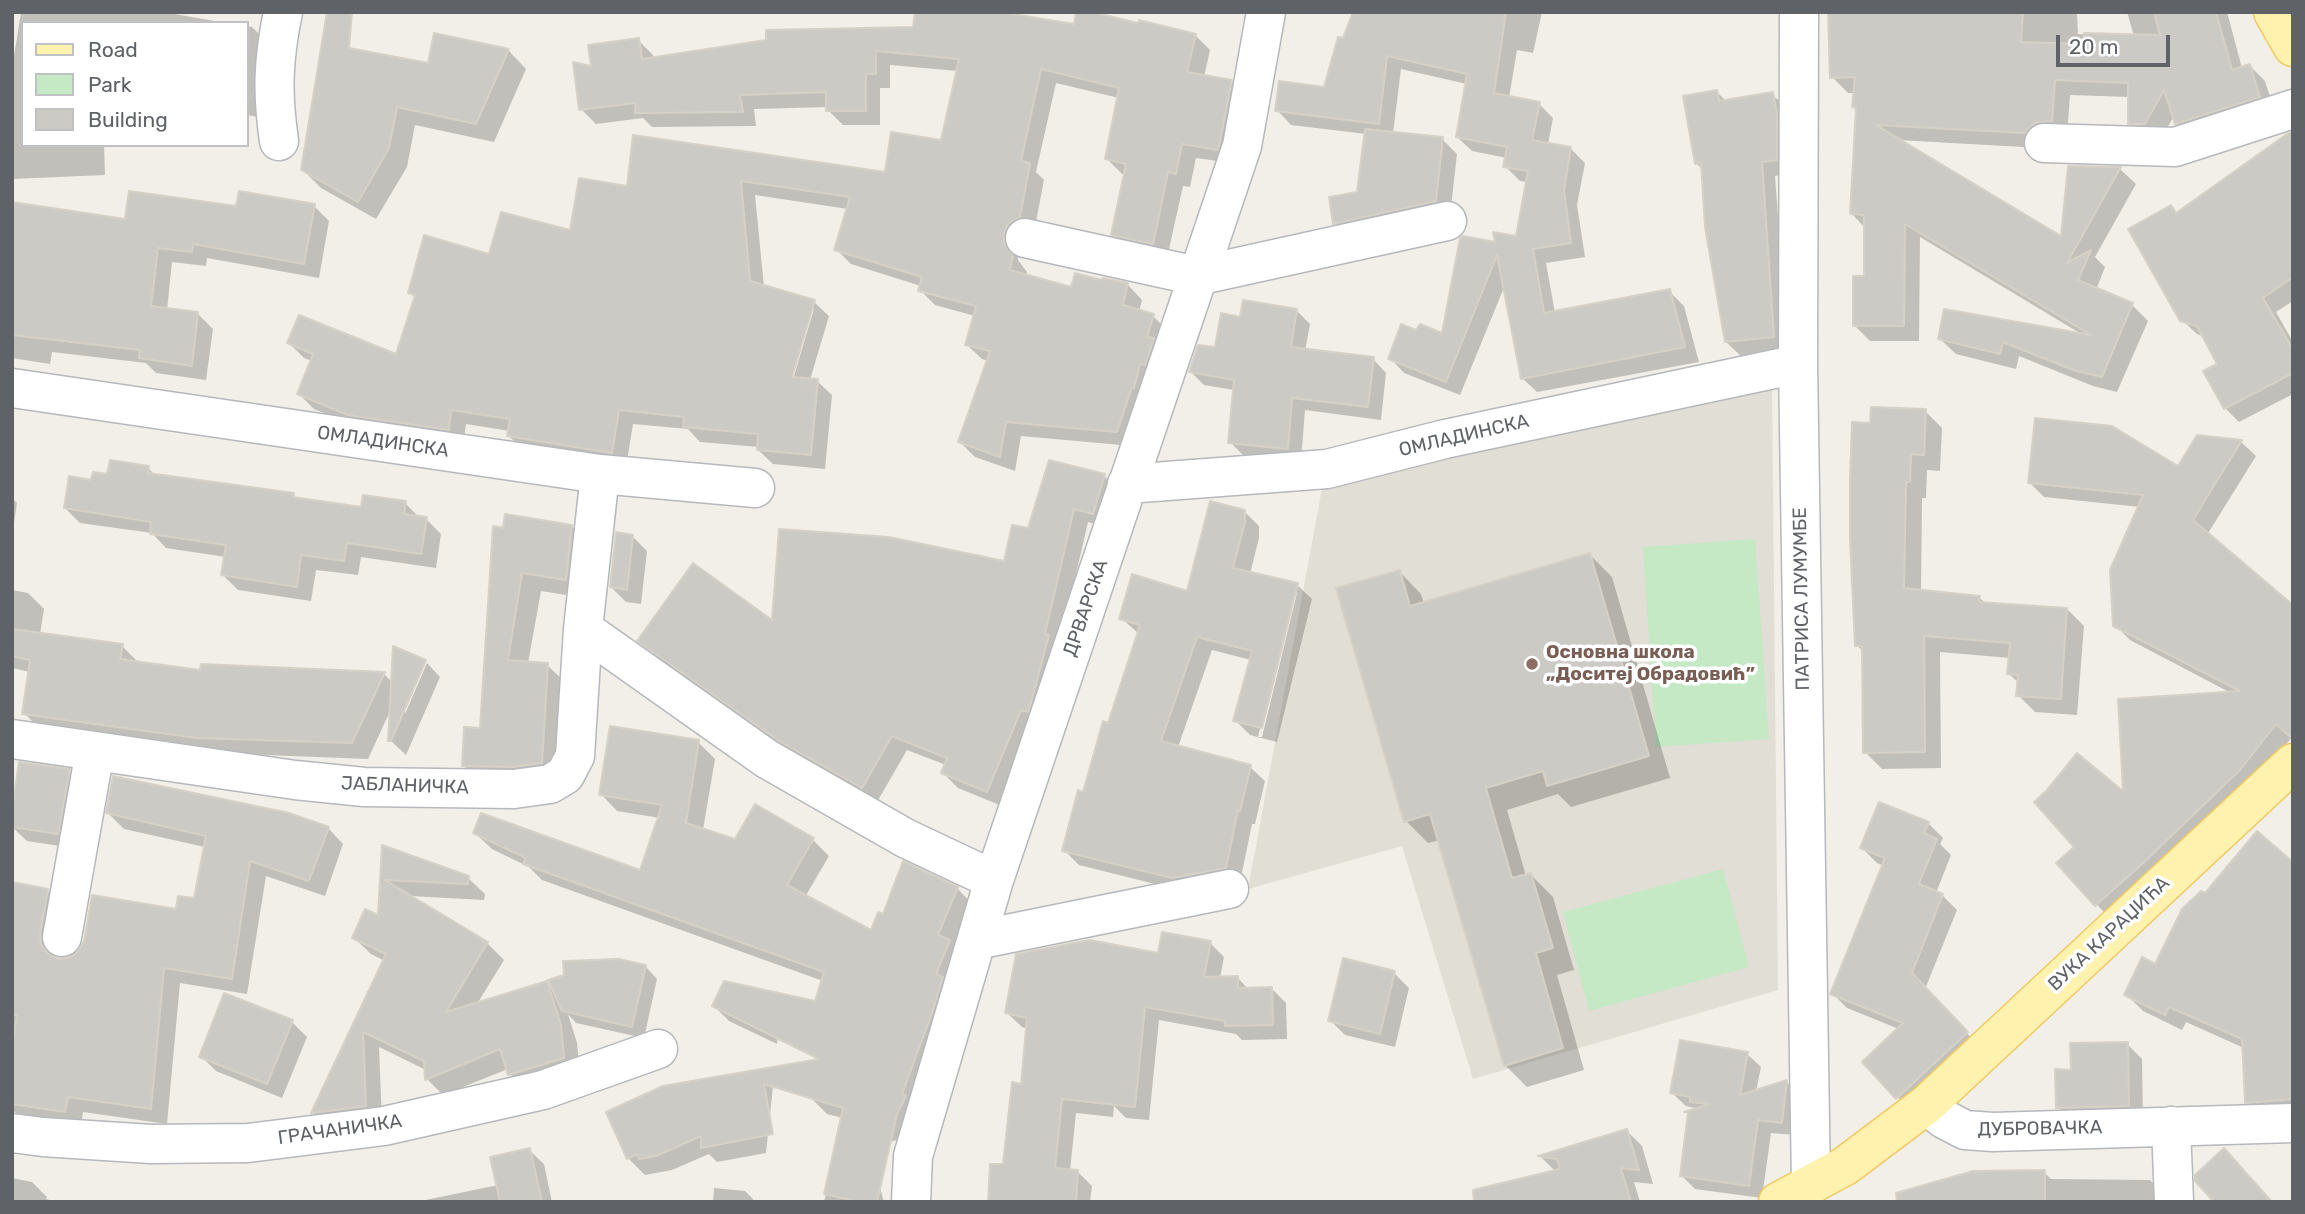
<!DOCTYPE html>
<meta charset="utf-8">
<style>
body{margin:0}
#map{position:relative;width:2305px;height:1214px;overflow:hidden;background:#f1efe8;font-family:Rubik,sans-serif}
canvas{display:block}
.frame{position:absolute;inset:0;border:14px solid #5f6368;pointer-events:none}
.legend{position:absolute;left:21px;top:21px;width:228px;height:126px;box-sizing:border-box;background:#fff;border:2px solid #bfc1c3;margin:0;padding:9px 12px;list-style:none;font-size:21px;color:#5f6368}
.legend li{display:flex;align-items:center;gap:14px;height:35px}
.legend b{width:35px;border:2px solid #bfc1c3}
.scale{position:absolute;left:2056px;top:35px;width:114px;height:32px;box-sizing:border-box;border:4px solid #5f6368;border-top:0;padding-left:9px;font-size:21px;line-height:24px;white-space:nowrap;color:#5f6368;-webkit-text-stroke:5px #fff;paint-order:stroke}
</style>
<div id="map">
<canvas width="2305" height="1214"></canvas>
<div class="frame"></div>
<ul class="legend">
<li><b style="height:9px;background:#fff2af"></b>Road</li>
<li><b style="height:19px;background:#c5e8c5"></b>Park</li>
<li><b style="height:19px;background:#cccac5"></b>Building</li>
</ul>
<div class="scale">20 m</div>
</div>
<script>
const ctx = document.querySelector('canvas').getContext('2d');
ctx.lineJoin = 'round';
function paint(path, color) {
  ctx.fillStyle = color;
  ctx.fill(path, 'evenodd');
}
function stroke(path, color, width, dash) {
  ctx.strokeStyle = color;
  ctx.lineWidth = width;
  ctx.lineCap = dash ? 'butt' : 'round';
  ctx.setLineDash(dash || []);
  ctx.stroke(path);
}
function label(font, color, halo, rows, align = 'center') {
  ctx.font = font + ' Rubik,sans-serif';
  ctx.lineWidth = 7;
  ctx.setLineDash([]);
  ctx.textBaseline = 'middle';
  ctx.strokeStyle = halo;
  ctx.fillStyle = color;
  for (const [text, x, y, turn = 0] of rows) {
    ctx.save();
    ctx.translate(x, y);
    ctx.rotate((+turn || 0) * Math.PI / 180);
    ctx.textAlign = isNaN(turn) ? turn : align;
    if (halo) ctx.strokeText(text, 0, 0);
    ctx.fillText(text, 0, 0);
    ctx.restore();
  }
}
const education = new Path2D(`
 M1772 390 1778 990 1473 1079 1402 846 1248 889 1323 483Z`);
const green = new Path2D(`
 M1755 539 1769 739 1656 747 1643 547Z
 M1723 869 1749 967 1589 1011 1563 912Z`);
const shadow = new Path2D(`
 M21 12H163L226 23H23V145H104L105 175 12 179V69Z
 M1391 12H1542L1533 53 1517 50 1509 98 1539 104 1553 118 1548 144 1570 148 1585 163 1577 205 1585 257 1546 263 1555 313 1669 291 1684 306 1699 362 1537 392 1522 378 1505 285 1460 395 1404 373 1390 358 1417 332 1444 335 1497 244 1518 238 1528 182 1520 181 1505 166 1507 158 1472 151 1457 137 1467 84 1401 69 1393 133 1442 139 1457 154 1450 216 1350 238 1335 223 1359 194 1366 134 1291 125 1277 110 1325 89 1344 40Z
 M1830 12H2077L2078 34 2134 36 2127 12H2227L2242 68 2250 66 2265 81 2275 112 2192 139 2176 123 2174 116 2161 139H2145L2129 123V97L2070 95 2067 137 2041 148 1898 140 2062 239 2070 167 2120 169 2136 184 2095 257 2105 267 2096 290 2132 305 2148 321 2117 392 2093 386 2019 356 2016 369 1956 354 1940 339 2083 335 1920 237 1919 341H1870L1854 325 1865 278V228L1852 214 1858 110 1854 107 1855 93H1848L1832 77Z
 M247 26 252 27 270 45 258 117 247 115Z
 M1075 26 1195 35 1210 50 1204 77 1231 81 1246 96 1232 163 1196 158 1190 187 1183 186 1167 258 1128 249 1113 234 1125 174H1122L1107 159 1119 98 1056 83 1036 172 1044 180 1034 232 1018 249V260L1027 272 1026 276 1072 289 1104 282 1128 285 1142 300 1139 312 1153 316 1168 331 1132 446 1021 436 1015 471 975 457 960 442 988 361 982 359 967 345 975 316 935 305 920 290 921 286 851 264 836 249 848 209 755 195 764 287 814 302 829 316 810 380 817 381 832 395 825 469 773 464 758 450 759 447 700 442 688 429 633 424 626 467 524 451 509 436 510 431 466 424 463 444 364 429 314 409 299 394 312 361 304 358 289 343 397 357 415 298 410 292 491 256 572 232 629 188 634 137 887 174 942 142 958 71 890 65V88H880V125H843L828 110V107L754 109 756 126 652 127 643 118 596 124 581 109 593 68 638 40 653 55 654 58ZM811 309H814L791 386 788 385Z
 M508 50 526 69 494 142 415 125 407 167 376 219 321 188 302 169 429 65Z
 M1717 92 1727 102 1772 94 1786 108 1790 173 1775 176 1788 351 1741 356 1726 342 1703 170 1696 163Z
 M2293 142V301L2276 312 2293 342V394L2239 422 2225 408 2220 364 2205 337 2197 334 2182 320 2170 207 2178 214Z
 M12 204 126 221 238 208 314 206 329 221 319 278 207 258 206 266 172 262 167 310 198 314 213 329 206 380 156 373 146 363 52 352 50 364 12 358Z
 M1296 310 1310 324 1305 351 1373 359 1386 373 1381 420 1305 410 1301 461 1244 456 1230 442 1234 390 1204 385 1191 372 1216 349 1242 319Z
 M1925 411 1942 428 1940 471 1927 470 1926 498H1922L1921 592 1979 597 1986 604 2067 609 2084 626 2077 715 2035 712 2018 695 2019 683 2009 674 2010 658 1940 652 1941 768 1882 769 1865 752 1864 653 1857 645 1872 424Z
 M2198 437 2241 442 2256 456 2207 535 2292 737 2254 784 2111 920 2059 863 2125 795 2233 694 2130 640 2115 625 2140 507 2044 497 2030 483 2178 469Z
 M148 468 156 476 293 495 297 499 363 509 405 503 420 518 426 519 441 534 436 568 361 557 358 575 316 570 311 601 238 590 223 575 226 557 166 548 152 533 80 523 65 508 93 482 109 476Z
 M1104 476 1119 490 1108 528 1088 522 1059 648 1002 806 958 788 943 773 946 765 907 750 877 802 796 755 654 655 640 640 774 623 1005 563 1029 530Z
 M12 498 17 503 13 529H12Z
 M1244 511 1259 526V538L1250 574 1297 585 1312 599 1277 742 1250 735 1235 720 1251 660 1212 650 1178 747 1250 767 1265 781 1255 824H1252L1240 882 1187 892 1079 865 1064 850 1139 634 1121 618 1188 593ZM1294 593H1297L1262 737H1258Z
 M572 527 590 545 585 598 541 591 528 663 547 665 566 683 560 781 482 784 464 766 481 730 494 528Z
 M632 536 647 551 641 604 626 602 611 587Z
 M1590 555 1612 577 1670 778 1571 807 1558 794 1507 810 1526 876 1531 875 1553 897 1574 970 1557 975 1584 1070 1527 1087 1505 1065 1440 840 1428 843 1406 821 1399 571 1421 594 1424 604Z
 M12 590 28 593 44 609 40 634 122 646 138 662 201 672 384 674 393 683 405 705V714L427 663 440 677 406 755 390 740 391 709 368 759 214 753 40 729 24 713 30 672 12 668Z
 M698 742 715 759 703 830 735 841 813 840 829 856 805 897 872 933 884 916 957 888 973 905 911 1135 869 1149 884 1202H824L843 1118 827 1114 810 1097 819 1060 813 1054 823 981 542 880 529 867 492 849 475 833 641 873 660 818 617 811 601 794Z
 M69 771 84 786 73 848 27 841 12 827Z
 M108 813 328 828 343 844 325 896 266 876 247 994 180 983 167 1124 83 1112 81 1127 21 1118 12 1109V1059L15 1040 12 1039V884L47 891 63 907 56 950V959H71L177 911 195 900 205 847 124 829Z
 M1928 823 1943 838 1940 844 1951 855 1936 893 1942 895 1957 910 1925 989 1981 1048 1913 1113 1864 1062 1899 1029 1847 1008 1832 993 1884 866 1877 863 1862 848Z
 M384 848 468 878 485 894 484 900 409 896 487 943 504 960 477 1004 546 983 555 991 645 966 657 979 644 1038 576 1023 568 1014 577 1043 580 1075 527 1091 510 1074 508 1069 443 1095 427 1079 426 1070 379 1047 382 1123 330 1129 313 1113 385 961 371 954 354 938 380 917Z
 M2293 864V1116L2263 1118 2247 1102 2244 1048 2186 1022 2182 1030 2143 1011 2126 994 2156 966 2206 895Z
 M1210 943 1224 957 1220 978 1237 977 1249 990 1272 989 1286 1003 1287 1039 1242 1040 1236 1034 1159 1020 1149 1120 1126 1118 1114 1106 1113 1117 1076 1113 1070 1171H1077L1092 1186 1090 1202H989L1005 1166 1023 1086 1028 1029 1022 1027 1007 1013 1159 955Z
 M1394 973 1409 988 1395 1047 1345 1035 1330 1020Z
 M714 1006 781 1007 777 1044 729 1021Z
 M292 1022 307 1037 282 1098 216 1071 201 1056Z
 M2127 1044 2142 1059 2143 1120 2073 1122 2058 1107 2073 1071Z
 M1747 1054 1761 1067 1756 1091 1787 1082 1800 1096 1795 1135 1771 1133 1762 1198 1695 1189 1681 1175 1690 1114 1688 1112 1699 1109 1686 1106 1672 1093Z
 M758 1071 773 1086 766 1153 717 1162 709 1154 672 1170 645 1175 630 1160 608 1112Z
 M1627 1131 1642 1146 1653 1184 1634 1182 1640 1202H1498L1556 1172 1541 1157Z
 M529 1150 544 1164 552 1202H416L498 1185Z
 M2044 1172 2051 1179 2150 1180 2165 1195V1202H1938Z
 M12 1178 32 1182 47 1197 46 1199 58 1202H12Z
 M714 1188 745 1191 756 1202H713Z`);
const building = new Path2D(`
 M327 12H352L349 48 428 63 434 33 509 49 476 124 397 107 389 148 358 202 301 170Z
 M915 12H1001L1074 24 1076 12H1092L1138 23 1139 20 1196 34 1187 72 1232 80 1218 150 1182 144 1176 174 1168 172 1153 244 1111 235 1126 164 1105 159 1119 88 1041 69 1021 161 1030 163 1020 217 1008 224 1004 234V244L1013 256 1010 270 1071 287 1075 273 1102 280 1103 278 1128 283 1123 305 1154 314 1147 337 1154 338 1145 365 1140 364 1134 388 1132 387 1117 432 1006 422 1000 457 958 442 990 351 965 345 976 306 918 291 922 277 834 250 850 197 741 181 750 281 815 300 792 377 818 379 811 455 757 450 758 434 683 427 684 417 619 410 612 453 507 436 510 419 451 410 449 430 348 415 297 394 313 354 287 343 299 315 396 354 415 295 408 293 424 235 489 254 501 212 570 230 579 178 627 186 633 135 885 172 891 132 941 140 959 59 876 51V74H866V111H826V92L740 95 743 112 635 113 636 103 579 110 573 62 591 66 588 45 639 38 642 59 766 40V30L913 27Z
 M1353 12H1506L1494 93 1540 102 1532 140 1571 147 1564 190 1571 243 1533 249 1544 313 1670 289 1685 347 1521 379 1497 255 1446 382 1388 359 1401 324 1416 330 1420 324 1442 333 1460 238 1463 236 1495 242 1493 232 1516 236 1528 171 1503 167 1507 147 1456 137 1467 74 1387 56 1379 124 1275 111 1279 81 1324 87 1338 37 1343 38Z
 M1828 12H2023L2021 42 2084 44V33L2160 35 2154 12H2216L2232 70 2250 64 2260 97 2175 124 2164 90 2145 124H2128V83L2055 80 2052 121 2034 123 2025 133 1876 125 2061 236 2068 166 2121 167 2067 263 2091 250 2078 280 2133 303 2102 377 2076 371 2003 342 2000 354 1938 339 1944 309 2091 335 1905 224 1904 326H1853V276H1864V215L1850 214 1856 108 1852 107 1855 77 1830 78Z
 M1717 90 1719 101 1773 92 1777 115V160L1762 162 1774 337 1725 342 1705 227 1701 162 1695 164 1683 96Z
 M1365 129 1443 137 1436 201 1333 224 1329 197 1357 192Z
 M2293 132V277L2263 298 2293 350V373L2224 409 2203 371 2217 364 2197 326 2180 321 2128 229 2171 205 2176 213 2287 134Z
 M129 191 236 206 239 191 315 204 304 264 193 244 192 252 158 248 151 306 198 312 192 366 139 358 140 350 12 335V202L125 219Z
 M1243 300 1297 309 1291 347 1374 357 1368 407 1292 398 1288 449 1228 443 1234 380 1189 372 1198 345 1215 347 1221 313 1240 317Z
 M1871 407 1926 409 1924 455 1911 454 1910 482H1906L1904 588 1980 596 1979 602 2067 608 2061 699 2016 696 2018 675 2007 674 2010 643 1924 636 1925 752 1863 753 1862 646H1855L1850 539V479L1852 422 1870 423Z
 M2035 418 2112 426 2178 466 2197 435 2242 440 2193 520 2293 605V739L2276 724 2240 770 2141 865 2095 906 2056 863 2074 847 2034 802 2047 790 2077 753 2123 791 2118 699 2240 691 2113 626 2110 570 2143 495 2028 483Z
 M110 460 149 466 148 473 294 493 293 497 361 507 363 495 406 501 404 514 427 517 421 554 347 543 344 561 301 555 297 587 221 575 226 545 150 534 151 522 64 508 69 476 91 480 93 472 107 474Z
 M1049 460 1105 474 1093 514 1074 509 1045 634 1049 635 1030 706 1028 712 1021 710 987 792 941 773 947 758 892 736 862 788 779 741 637 641 693 563 772 620 779 529 889 537 1004 561 1012 525 1028 528Z
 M1210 501 1245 510V522L1233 568 1298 583 1262 728 1233 721 1252 651 1197 637 1161 741 1251 765 1240 811 1238 810 1226 868 1172 878 1062 851 1078 790 1083 792 1103 721 1108 723 1140 625 1119 619 1132 574 1187 591Z
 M505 514 572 525 566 580 522 573 508 660 548 663 542 763 513 767 462 766 464 727 480 728 493 526 503 528Z
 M616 532 633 535 627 590 610 587Z
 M1590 553 1649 756 1547 786 1543 771 1486 788 1512 878 1531 873 1553 948 1536 953 1563 1048 1504 1066 1430 814 1404 822 1336 588 1400 570 1410 606Z
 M12 629 123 644 120 659 200 670 201 664 385 672 352 743 197 738 22 714 30 660 12 656Z
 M393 646 426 660 391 741H388Z
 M610 726 699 740 686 823 735 839 755 804 814 838 787 885 871 930 878 912 883 914 903 861 958 887 938 935 950 940 936 974 943 977 932 1013 902 1094 906 1096 897 1114 877 1202H859L824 1194 843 1108 764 1084 773 1134 701 1148V1136L656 1156 639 1159 637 1154 627 1159 606 1112 663 1086 819 1059 712 1006 724 981 815 1001 824 972 523 864 526 858 473 833 481 813 640 870 662 805 599 795Z
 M19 762 70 769 58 834 12 827V809Z
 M113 776 289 813 329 827 309 881 250 861 232 979 164 968 151 1109 68 1097 65 1112 12 1104V1047L17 1015H12V882L48 889 40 933 41 944 48 954 59 959 70 957 79 950 84 941 92 895 176 909 178 896 194 898 206 836 106 813Z
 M1879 802 1929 822 1924 833 1937 839 1919 884 1943 894 1912 973 1968 1032 1896 1099 1862 1062 1903 1023 1830 994 1885 858 1860 848Z
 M2257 831 2293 862V1099L2245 1103 2242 1039 2169 1007 2165 1015 2124 995 2142 957 2155 964 2182 909 2201 891 2205 893Z
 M382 845 469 876 468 884 385 880 488 942 446 1012 547 981 561 1025 564 1058 508 1075 500 1049 425 1080 424 1061 363 1032 366 1106 311 1113 386 954 352 938 365 909 378 915Z
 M1162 932 1211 941 1204 977 1238 976V988L1272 987 1273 1025 1225 1026V1021L1145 1007 1135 1107 1062 1099 1055 1168 1078 1170 1076 1202H988L990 1164H1003L1012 1082 1021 1084 1027 1018 1005 1013 1016 954 1090 940 1158 953Z
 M1343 958 1395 971 1380 1034 1328 1021Z
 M619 959 646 965 632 1027 562 1011 548 980 564 975 563 961Z
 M224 993 293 1020 267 1084 199 1057Z
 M1680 1040 1748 1052 1740 1095 1787 1080 1782 1123 1758 1120 1749 1186 1680 1176 1688 1112H1684L1710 1104 1690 1102V1097L1670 1093Z
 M2128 1042 2129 1106 2056 1108 2055 1069 2071 1070 2070 1043Z
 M1627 1129 1639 1170 1621 1168 1631 1202H1474L1473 1190 1560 1169 1557 1159 1538 1156Z
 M530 1148 542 1202H500L490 1157Z
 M2224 1148 2272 1202H2214L2195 1181V1175Z
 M2045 1170V1202H1897L1896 1193 1973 1171Z`);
const minor = new Path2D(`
 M1799 12 1798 364 1811 1185
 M279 141C272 92 273 61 283 12
 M2044 143 2175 147 2293 109
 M1025 238 1197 276 1447 221
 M12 388 600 474 755 488
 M1127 484 1327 469 1445 439 1798 364
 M583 629 767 759 905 838 994 880
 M12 739 295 780 364 787 514 789 550 784 565 775 575 756 583 629 600 474
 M62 937 95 751
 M977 940 1229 889
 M1926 1105 1944 1119 1965 1130 1993 1132 2293 1123
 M2171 1126 2174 1202
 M12 1133 43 1137 151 1144 248 1143 384 1126 543 1090 658 1049
 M911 1202 913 1156 994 880 1242 146 1266 12`);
const major = new Path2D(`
 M2273 12 2293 47
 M1778 1202 1845 1166 1926 1105 2293 763`);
const markers = [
 [1532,664,7,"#8d6e63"]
];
const streetNames = [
 ["ОМЛАДИНСКА",1464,436,-13],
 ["ОМЛАДИНСКА",383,442,8],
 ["ПАТРИСА ЛУМУМБЕ",1802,599,-91],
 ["ДРВАРСКА",1086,608,-71],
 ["ЈАБЛАНИЧКА",405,786,2],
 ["ВУКА КАРАЏИЋА",2109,934,-43],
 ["ДУБРОВАЧКА",2040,1129,-1],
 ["ГРАЧАНИЧКА",340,1130,-8]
];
const educationNames = [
 ["Основна школа",1546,653],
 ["„Доситеј Обрадовић”",1546,675]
];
paint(education, '#e1ded6');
paint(green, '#c5e8c5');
paint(shadow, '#0003');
paint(building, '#cccac5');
stroke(building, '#d6d1c6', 2);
stroke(minor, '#b5b8bc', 41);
stroke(major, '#f2c960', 41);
stroke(minor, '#fff', 38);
stroke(major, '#fff2af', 38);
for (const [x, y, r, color] of markers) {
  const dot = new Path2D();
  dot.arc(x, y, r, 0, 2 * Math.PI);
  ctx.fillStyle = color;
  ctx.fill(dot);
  stroke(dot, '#fff', 2.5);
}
label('19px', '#5f6368', '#fff', streetNames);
label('bold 19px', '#785e54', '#fff', educationNames, 'left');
</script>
